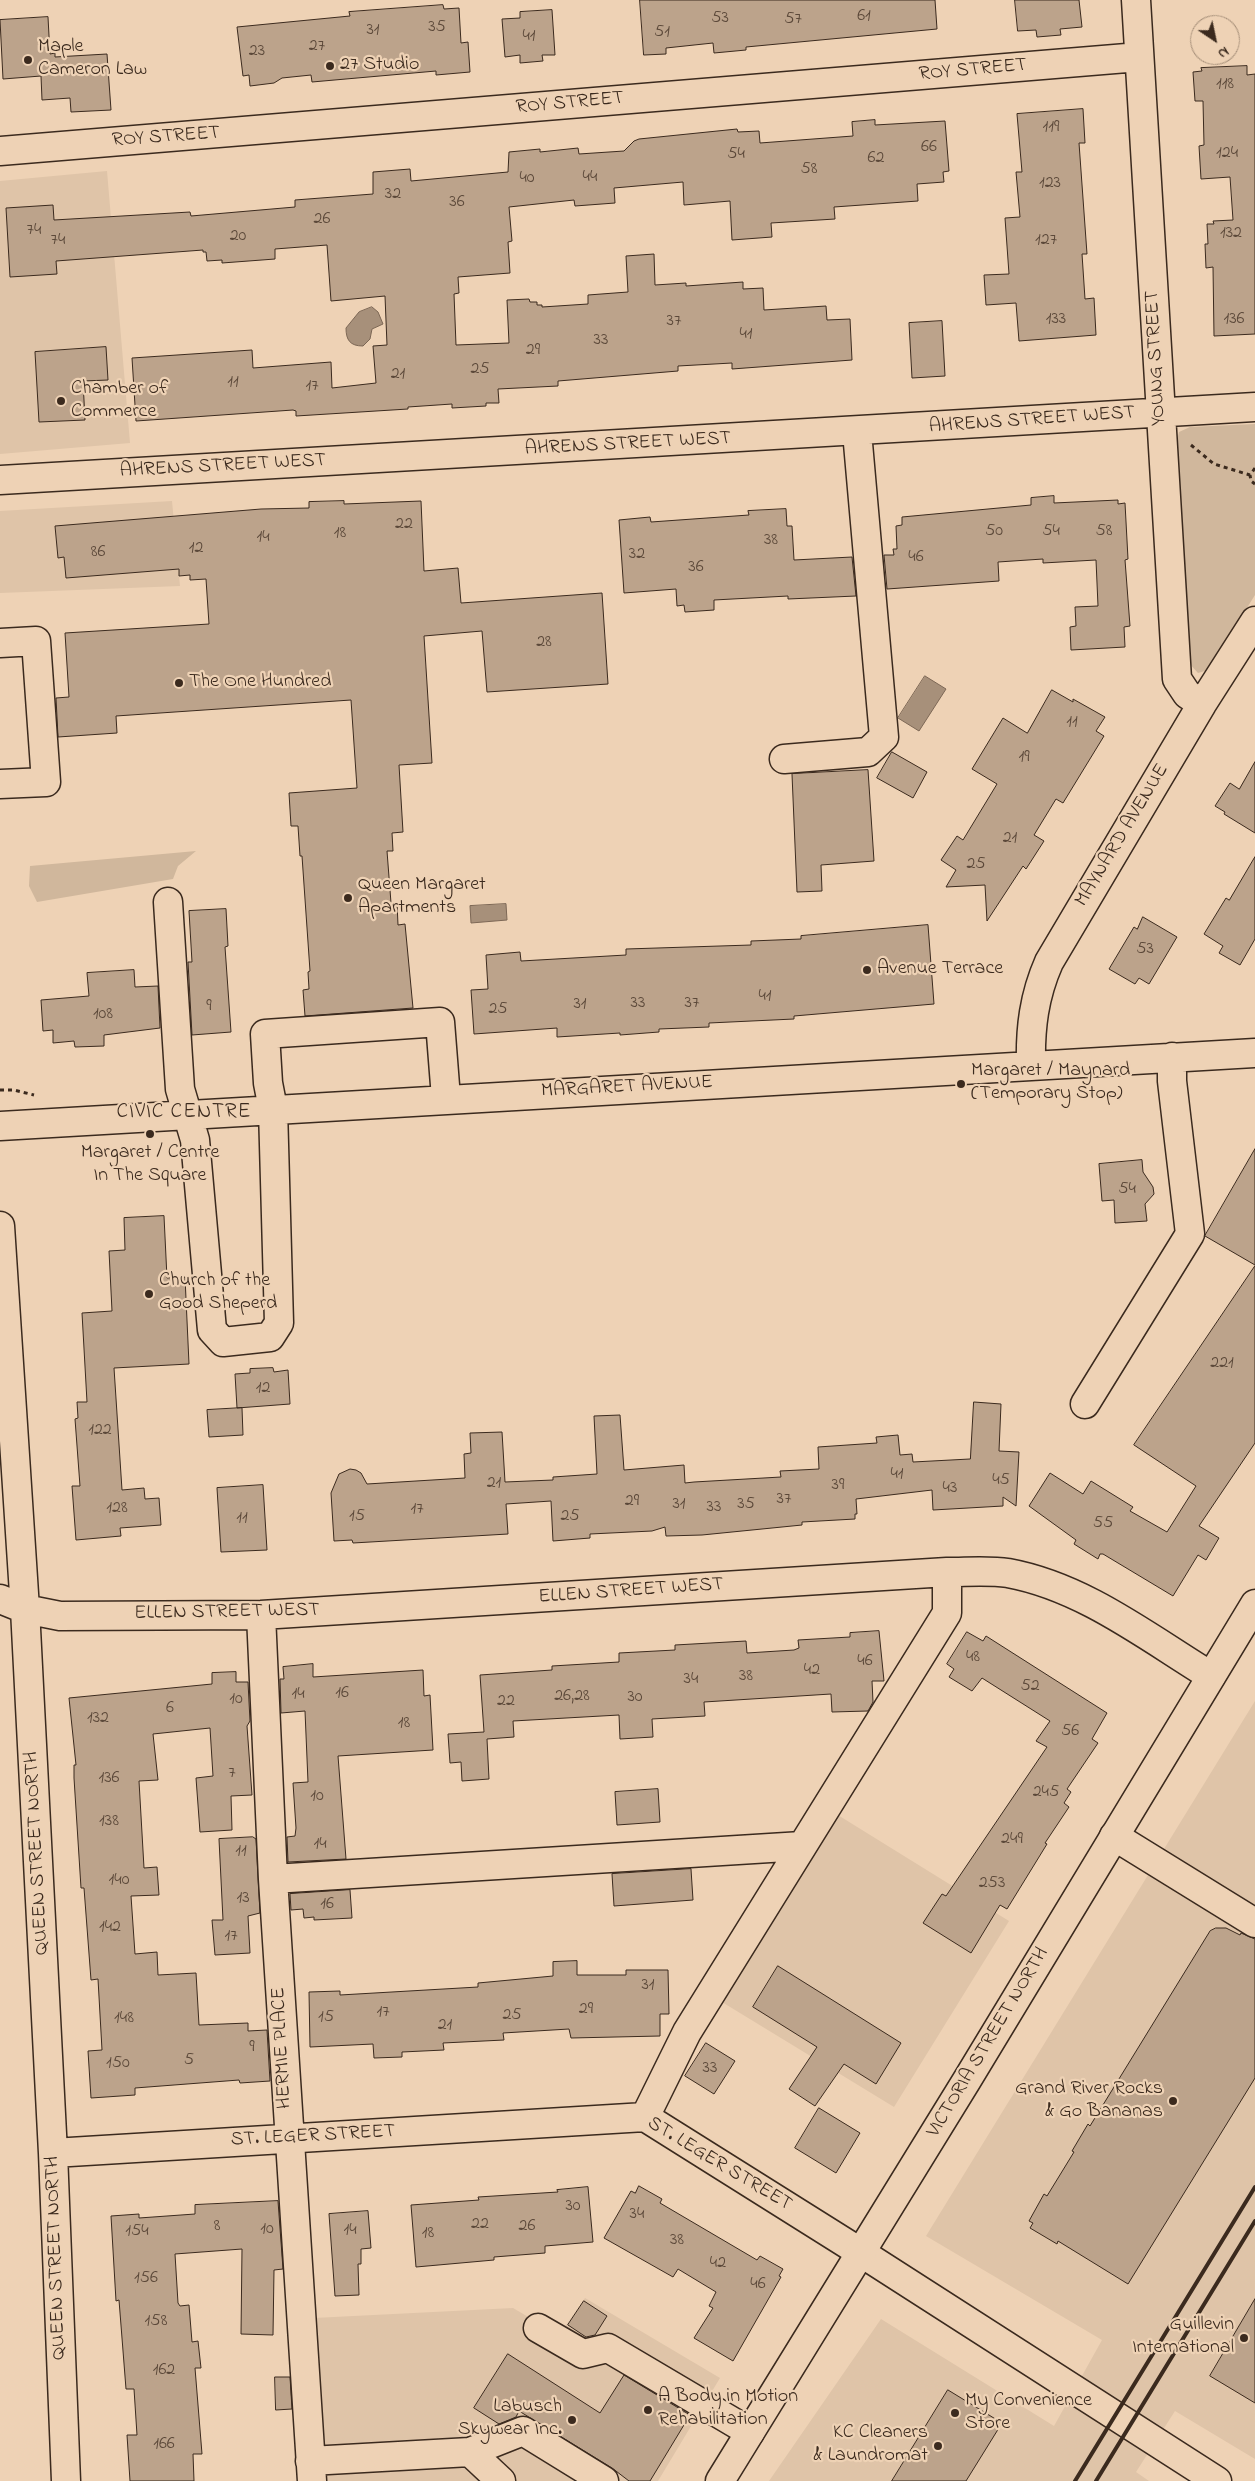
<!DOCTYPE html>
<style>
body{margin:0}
#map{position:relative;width:1255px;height:2481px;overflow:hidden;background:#eed2b5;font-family:"Indie Flower",sans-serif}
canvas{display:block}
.north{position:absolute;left:1190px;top:15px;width:50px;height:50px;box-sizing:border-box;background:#eed2b5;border:1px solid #a68f79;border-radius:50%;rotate:146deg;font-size:14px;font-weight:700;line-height:20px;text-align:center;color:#3b2a1e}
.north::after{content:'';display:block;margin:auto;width:18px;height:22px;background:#3b2a1e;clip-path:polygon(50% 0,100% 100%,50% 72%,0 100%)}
</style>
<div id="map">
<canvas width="1255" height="2481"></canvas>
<div class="north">N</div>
</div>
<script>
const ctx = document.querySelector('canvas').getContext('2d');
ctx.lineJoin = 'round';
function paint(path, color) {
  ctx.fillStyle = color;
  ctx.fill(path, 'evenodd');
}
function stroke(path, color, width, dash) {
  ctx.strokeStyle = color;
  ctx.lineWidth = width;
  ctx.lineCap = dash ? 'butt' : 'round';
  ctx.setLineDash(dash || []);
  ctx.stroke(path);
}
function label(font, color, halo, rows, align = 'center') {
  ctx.font = font + ' "Indie Flower",sans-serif';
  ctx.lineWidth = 4.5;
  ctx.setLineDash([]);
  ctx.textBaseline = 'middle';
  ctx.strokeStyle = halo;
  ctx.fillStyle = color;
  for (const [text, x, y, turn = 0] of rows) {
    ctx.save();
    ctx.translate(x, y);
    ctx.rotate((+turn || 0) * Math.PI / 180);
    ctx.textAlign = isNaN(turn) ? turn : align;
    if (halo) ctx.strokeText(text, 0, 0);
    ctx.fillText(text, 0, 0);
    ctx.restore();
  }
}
const built = new Path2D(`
 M107 171 130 443 0 454V181Z
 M172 501 180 586 0 593V511Z
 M1255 1701V2459L1175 2411 1136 2472 1149 2481H769L881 2319 1054 2426 1102 2340 926 2236Z
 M833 1812 1009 1921 894 2107 717 1999Z
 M585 2298 720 2378 658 2481H323L314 2318 513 2308 559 2335Z`);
const green = new Path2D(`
 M1255 424V595L1208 670 1198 673 1188 662 1176 444 1179 432 1190 427Z
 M196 851 178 866 173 879 37 902 29 886 30 866Z`);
const water = new Path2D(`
 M372 307 378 312 383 324 372 329 370 339 363 346C350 346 346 340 346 328L359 312Z
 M925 676 946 689 919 731 898 718Z
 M506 904 507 920 471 923 470 906Z`);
const building = new Path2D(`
 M640 0H935L937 29 746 47V50L714 53 713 43 666 48V54L644 55Z
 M1015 0H1079L1082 27 1060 29 1061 35 1037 37 1036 30 1018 31Z
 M443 5 444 9 459 8 461 43 468 42 470 72 436 75V71L312 82 311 75 282 78 274 83 250 86 249 75 243 76 237 27 350 16 349 12Z
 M552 10 555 55H542L543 61 520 63V55L505 57 502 19 520 18V12Z
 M48 17 50 54 55 53V57L107 54 111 110 71 112 70 98 42 100 41 76 3 79 0 20Z
 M1247 66V75L1255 74V334L1214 336 1213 267 1206 268 1205 244H1208L1207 224H1214L1213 221 1233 220 1230 177 1201 179 1199 146 1204 145 1203 101H1195L1193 72 1202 71 1201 68Z
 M1083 109 1085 143H1079L1087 254H1082L1085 299 1094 298 1096 335 1019 341 1016 303 986 305 984 275 1009 274 1005 218 1020 217 1016 172H1022L1017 114Z
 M875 120V125L945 121 949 171 943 172 944 182 917 184 918 201 834 207 835 219 771 223 772 237 732 240 730 201 684 205 683 182 614 188 615 203 575 206 574 200 509 207 512 241 508 242 510 273 458 277 459 293 454 294 456 345 509 343 507 300 529 299 530 302H537V305H542V307L588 304V295L628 292 626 256 654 254 655 285 686 283V286L743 282V289L763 288 764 310 826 306 827 320 850 319 852 360 732 369V363L678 366V371L558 381V386L498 389 499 403H486V406L452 408V404L408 407V409L296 416V411L293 410 136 421 132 358 252 350 253 368 331 362 332 388 376 383 373 346 387 345 385 296 331 301 327 245 275 249V259L222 263V260L207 261 206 252H203V250L56 261 57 274 10 277 6 208 53 205 54 220 190 212 191 216 295 207V200L373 194V172L410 169 411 181 508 172 509 152 540 149V152L578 148 579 154 624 151 634 141 639 139 737 129 738 132 759 131 760 143 853 136 852 122Z
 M942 321 945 376 912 378 909 323Z
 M106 347 108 380 83 381 85 420 39 422 35 352Z
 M1054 496V503L1118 500V504L1125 503 1128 559 1125 560 1130 626 1124 627 1125 647 1071 650 1070 627 1076 626 1075 607 1098 606 1096 560 1043 563V559L998 562 999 581 887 589 884 555H894L893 549H897L896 526 902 525V517L1031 505V498Z
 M344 501V504L421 501 424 571 458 568 461 603 602 593 608 684 487 692 482 631 424 636 432 763 399 765 403 832 392 833 393 851H387L391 903H397L398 925 405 924 413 1008 305 1016 303 990 309 989 308 972 310 971 302 856H300L298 826H291L289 793 357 788 351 700 116 716 117 733 58 737 56 698 69 697 65 633 209 624 206 579 190 580V575L179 576V569L66 578 64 557 58 558 55 526 261 509 309 508V502Z
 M786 509 787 526H792L794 560 852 557 856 596 788 599V596L714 600V610L685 612 684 605 677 606 676 589 624 593 619 520 650 517 651 522 749 515 748 511Z
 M1052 690 1073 702V699L1105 717 1096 731 1104 736 1063 803 1056 799 1034 835 1044 841 1026 869 1023 866 987 921 985 885 946 887 956 870 941 860 957 836 963 840 997 784 972 769 1003 718 1027 733Z
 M892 752 927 772 913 798 877 778Z
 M1255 762V833L1224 814 1225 812 1215 806 1230 783 1239 789Z
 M868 770 874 861 821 865 822 891 797 892 792 774Z
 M1255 857V939L1240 965 1219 953 1223 946 1204 934 1226 898 1229 900Z
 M226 909 228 946 225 947 231 1032 192 1035 188 962H192L189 911Z
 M1143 917 1177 937 1149 984 1139 978 1135 984 1109 969 1134 927 1137 929Z
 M928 925 934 1004 794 1016V1019L709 1023V1027L659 1029V1032L620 1035V1033L557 1037V1028L474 1034 471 990 488 989 486 955 520 952 521 961 626 955V949L751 945V941L801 939V936Z
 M134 970 135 987 158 986 160 1028 104 1035V1046L75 1047 74 1041 53 1043V1030L43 1031 41 1000 89 996 87 973Z
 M1255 1149V1265L1205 1236Z
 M1142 1160 1143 1172 1153 1187 1154 1194 1145 1204 1147 1221 1115 1223 1114 1200 1102 1201 1099 1164Z
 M164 1216 167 1278 185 1277 189 1364 114 1368 122 1490 144 1488 145 1499 159 1498 161 1525 120 1528 121 1536 76 1540 72 1486H80L75 1419 78 1418 77 1402H87L82 1313 112 1311 109 1251 125 1250 124 1218Z
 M1255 1266V1443L1199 1526 1219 1538 1206 1560 1198 1555 1173 1596 1103 1554H1100L1098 1559 1074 1544 1076 1540 1029 1506 1050 1473 1083 1494 1091 1481 1133 1507 1130 1511 1167 1532 1196 1486 1134 1445Z
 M273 1368 274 1372 288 1370 290 1404 237 1408 235 1374 250 1373V1369Z
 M974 1402 1001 1404 999 1451 1019 1452 1016 1506 1003 1497V1506L933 1510 932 1490 856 1499 857 1514H855V1519L802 1522V1525L702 1535 666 1536 665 1527 652 1531 590 1534V1538L553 1541 551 1501 506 1504 508 1534 353 1543 352 1540 334 1541 331 1493 339 1474 350 1469 356 1470 361 1473 367 1484 465 1478 464 1454 471 1453 470 1433 502 1432 505 1482 553 1480V1477L597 1474 594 1416 620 1415 624 1470 684 1465 685 1483 694 1482 781 1477 780 1471 819 1469 818 1447 877 1443 876 1437 898 1435 900 1455 912 1454 913 1462 970 1459Z
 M242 1408 243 1435 209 1437 207 1410Z
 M263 1485 267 1550 221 1552 217 1488Z
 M879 1631 884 1681H872L873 1702 868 1711 832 1712 831 1694 704 1702 705 1716 652 1719 653 1737 620 1739 619 1715 513 1721 514 1737 487 1739 489 1779 462 1781 461 1762 450 1763 448 1734 484 1732 480 1675 552 1670V1666L619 1662V1653L675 1650V1645L746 1641 747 1653 794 1650 799 1648 798 1640 850 1637V1633Z
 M967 1632 983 1641 986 1636 1107 1713 1092 1739 1098 1743 1067 1789 1071 1792 1064 1803 1069 1807 1045 1843 1047 1844 1007 1909 1000 1905 971 1953 923 1923 942 1894 946 1896 1047 1747 1036 1741 1050 1721 982 1678 972 1691 949 1677 954 1669 947 1664Z
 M313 1664V1677L423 1670 424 1696 430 1695 433 1750 338 1756 346 1859 288 1862 287 1837 295 1836 296 1828 293 1783 308 1782 305 1711 281 1713 280 1679H284L283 1667Z
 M236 1672V1682H248L250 1721 247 1726 252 1795 231 1796 232 1830 200 1832 196 1778 213 1776 210 1728 153 1734 158 1780 139 1781 144 1868 157 1867 159 1895 131 1896 135 1954 157 1952 158 1975 196 1973 199 2025 248 2023V2031L267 2030 270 2081 240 2083 239 2080 135 2088V2095L91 2098 88 2051 102 2050 98 1979 91 1980 84 1888H81L74 1778V1765H76L69 1698 212 1684V1673Z
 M658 1789 660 1822 617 1825 615 1792Z
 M253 1837 256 1839 260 1913 248 1916 250 1953 215 1955 212 1920H223L219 1839Z
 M691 1869 693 1900 614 1906 612 1874Z
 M350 1890 352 1918 314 1920V1917L304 1918 303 1909 291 1910 290 1894Z
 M1216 1928H1226L1240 1935 1241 1933 1255 1939V2078L1128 2284 1058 2241 1057 2244 1030 2228 1033 2223 1029 2221 1044 2194 1047 2196 1074 2152 1072 2151 1088 2124 1090 2126 1210 1931Z
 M577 1961V1975H626V1970H668L669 2014H660V2036L571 2038 569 2029 503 2033 504 2040 443 2043 444 2050 402 2052V2057L374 2058 373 2044 310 2047 309 1992 340 1991V1995L478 1987V1983L553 1976V1962Z
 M778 1966 901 2043 876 2084 844 2064 815 2106 789 2089 817 2047 753 2007Z
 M706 2043 735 2061 714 2094 685 2076Z
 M819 2108 860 2133 836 2173 795 2148Z
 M639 2186 662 2199 660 2203 757 2260 760 2256 783 2269 779 2276 781 2277 733 2361 694 2338 713 2308 709 2306 716 2292 678 2269 673 2277 604 2238 631 2191 635 2193Z
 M588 2187 593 2242 545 2246V2253L494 2257V2260L416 2267 411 2205 479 2200 478 2197 558 2192 557 2190Z
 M278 2201 283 2269 274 2270 273 2335 241 2334 242 2249 175 2254 178 2303 180 2306 189 2305 192 2342 198 2341 201 2368H195L202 2454H193L194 2481H130L127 2435H137L134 2389H126L119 2300 116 2301 111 2216 139 2214V2218L195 2214V2205Z
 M368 2211 371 2248 361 2249V2264H358L359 2295 335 2296 329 2214Z
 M1255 2299V2403L1210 2376Z
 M584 2301 607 2316 595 2335 586 2337 568 2325Z
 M508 2354 600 2413 624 2375 690 2415 650 2481H629L612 2468 519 2411 516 2417 499 2424 474 2408Z
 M275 2377H290L292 2409 276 2410Z
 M948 2390 1002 2423 966 2481H892Z`);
const path = new Path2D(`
 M1191 445 1214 464 1250 475
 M1255 468 1250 475 1251 481 1255 484
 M0 1090H14L34 1095`);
const minor = new Path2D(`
 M1136 0 1177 679 1187 694 1202 704
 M0 151 1139 57
 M0 480 1255 407
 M0 643 36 641 46 782 0 784
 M784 759 868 752 884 737 857 432
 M168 902 180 1089 195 1140 212 1330 223 1342 270 1337 279 1323 273 1109 268 1083 265 1034 440 1022 446 1098
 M1031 1066C1030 1028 1034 996 1049 962L1202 704 1255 621
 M0 1126 1255 1053
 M0 1226 25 1609 53 2153 66 2481
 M1085 1404 1190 1234 1172 1081V1057
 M0 1599 25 1609 60 1616 261 1615 947 1572C967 1572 989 1570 1008 1573 1084 1587 1147 1637 1211 1676
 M261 1615 273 1879 312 2481
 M1114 1836 1255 1923
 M273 1879 802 1846
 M645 2117 687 2032 947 1613V1572
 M53 2153 645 2117 860 2252 1217 2481
 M538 2328 583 2354 608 2348 750 2432
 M470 2452 501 2481
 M310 2461 470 2452 523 2431 604 2481`);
const major = new Path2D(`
 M720 2481 967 2080 1255 1604`);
const rail = new Path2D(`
 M1075 2481 1255 2187
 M1096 2481 1255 2221`);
const markers = [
 [28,60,5,"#3b2a1e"],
 [330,66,5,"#3b2a1e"],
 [61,401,5,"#3b2a1e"],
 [179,683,5,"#3b2a1e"],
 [348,898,5,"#3b2a1e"],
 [867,970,5,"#3b2a1e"],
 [961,1084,5,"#3b2a1e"],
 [150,1134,5,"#3b2a1e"],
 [149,1294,5,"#3b2a1e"],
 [1173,2101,5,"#3b2a1e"],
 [1244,2338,5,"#3b2a1e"],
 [648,2410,5,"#3b2a1e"],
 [955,2413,5,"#3b2a1e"],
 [572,2420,5,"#3b2a1e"],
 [938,2446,5,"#3b2a1e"]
];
const numberNames = [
 ["61",864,17],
 ["53",720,19],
 ["57",793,20],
 ["35",437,28],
 ["31",373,31],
 ["51",662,33],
 ["41",529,37],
 ["27",317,47],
 ["23",257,52],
 ["118",1225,85],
 ["119",1051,128],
 ["66",929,148],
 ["124",1227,154],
 ["54",736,155],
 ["62",876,159],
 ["58",809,170],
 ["44",590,178],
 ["40",527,179],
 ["123",1050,184],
 ["32",393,195],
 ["36",457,203],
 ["26",322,220],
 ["74",34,231],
 ["132",1231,234],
 ["20",238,237],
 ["74",58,241],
 ["127",1046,241],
 ["133",1056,320],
 ["136",1234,320],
 ["37",674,322],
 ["41",746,335],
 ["33",601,341],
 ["29",533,351],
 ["25",480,370],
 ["21",398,375],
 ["11",233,383],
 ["17",312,387],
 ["22",404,525],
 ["50",994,532],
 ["54",1051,532],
 ["58",1104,532],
 ["18",340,534],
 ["14",263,538],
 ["38",771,541],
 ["12",196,549],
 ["86",98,553],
 ["32",637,555],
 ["46",916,558],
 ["36",696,568],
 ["28",544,643],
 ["11",1072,723],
 ["19",1024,758],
 ["21",1010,839],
 ["25",976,865],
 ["53",1145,950],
 ["41",765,997],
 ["33",638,1004],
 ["37",692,1004],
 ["31",580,1005],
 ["9",209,1007],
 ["25",498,1010],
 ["108",103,1015],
 ["54",1127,1190],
 ["221",1222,1364],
 ["12",263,1389],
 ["122",100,1431],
 ["41",897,1475],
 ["45",1001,1481],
 ["21",494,1484],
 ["39",838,1486],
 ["43",950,1489],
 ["37",784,1500],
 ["29",632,1502],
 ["31",679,1505],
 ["35",746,1505],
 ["33",714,1508],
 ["128",117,1509],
 ["17",417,1510],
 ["15",357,1517],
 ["25",570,1517],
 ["11",242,1519],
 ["55",1103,1524],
 ["48",973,1658],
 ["46",865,1662],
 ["42",812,1671],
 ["38",746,1677],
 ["34",691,1680],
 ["52",1030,1687],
 ["16",342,1694],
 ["14",298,1695],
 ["26,28",572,1697],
 ["30",635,1698],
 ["10",236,1700],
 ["22",506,1702],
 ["6",170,1709],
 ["132",98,1719],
 ["18",404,1724],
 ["56",1070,1732],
 ["7",232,1774],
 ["136",109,1779],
 ["245",1046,1793],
 ["10",317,1797],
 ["138",109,1822],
 ["249",1012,1840],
 ["14",320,1845],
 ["11",241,1852],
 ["140",119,1881],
 ["253",992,1884],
 ["13",243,1899],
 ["16",327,1905],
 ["142",110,1928],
 ["17",231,1937],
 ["31",648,1986],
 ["29",586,2010],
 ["17",383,2013],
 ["25",512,2016],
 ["15",326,2018],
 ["148",124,2019],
 ["21",445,2026],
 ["9",252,2048],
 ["5",189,2061],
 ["150",118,2064],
 ["33",710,2069],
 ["30",573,2207],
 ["34",637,2215],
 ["22",480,2225],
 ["8",217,2227],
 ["26",527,2227],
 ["10",267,2230],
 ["14",350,2231],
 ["154",137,2232],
 ["18",428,2234],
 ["38",677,2241],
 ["42",718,2264],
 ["156",146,2279],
 ["46",758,2285],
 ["158",156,2322],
 ["162",164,2371],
 ["166",164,2445]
];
const poiNames = [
 ["Maple",38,48],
 ["Cameron Law",38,71],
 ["27 Studio",340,66],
 ["Chamber of",71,390],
 ["Commerce",71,413],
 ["The One Hundred",189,683],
 ["Queen Margaret",358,886],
 ["Apartments",358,909],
 ["Avenue Terrace",877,970],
 ["Margaret / Maynard",971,1072],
 ["(Temporary Stop)",971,1095],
 ["Margaret / Centre",150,1154,"center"],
 ["In The Square",150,1177,"center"],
 ["Church of the",159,1282],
 ["Good Sheperd",159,1305],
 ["Grand River Rocks",1163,2090,"right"],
 ["& Go Bananas",1163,2113,"right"],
 ["Guillevin",1234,2326,"right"],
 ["International",1234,2349,"right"],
 ["A Body in Motion",658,2398],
 ["Rehabilitation",658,2421],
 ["My Convenience",965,2402],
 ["Store",965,2425],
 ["Labusch",562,2408,"right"],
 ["Skywear Inc.",562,2431,"right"],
 ["KC Cleaners",928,2434,"right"],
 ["& Laundromat",928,2457,"right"]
];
const streetNames = [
 ["ROY STREET",973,71,-5],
 ["ROY STREET",570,104,-5],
 ["ROY STREET",166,138,-4],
 ["YOUNG STREET",1157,358,-93],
 ["AHRENS STREET WEST",1032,421,-4],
 ["AHRENS STREET WEST",628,445,-3],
 ["AHRENS STREET WEST",223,467,-3],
 ["MAYNARD AVENUE",1123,836,-59],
 ["MARGARET AVENUE",627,1088,-3],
 ["ELLEN STREET WEST",631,1592,-4],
 ["ELLEN STREET WEST",227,1613,-1],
 ["QUEEN STREET NORTH",38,1853,-93],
 ["VICTORIA STREET NORTH",989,2043,-59],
 ["HERMIE PLACE",283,2048,-93],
 ["ST. LEGER STREET",313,2137,-3],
 ["ST. LEGER STREET",719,2165,31],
 ["QUEEN STREET NORTH",57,2258,-92]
];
const neighbourhoodNames = [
 ["CIVIC CENTRE",184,1114]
];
paint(built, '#dfc4a8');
paint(green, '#d0b79c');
paint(water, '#a7907a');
stroke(water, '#7c6755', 1);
paint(building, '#bca38b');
stroke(building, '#3b2a1e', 1);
stroke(minor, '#3b2a1e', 31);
stroke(major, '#3b2a1e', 31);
stroke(path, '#3b2a1e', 3, [4, 4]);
stroke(minor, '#eed2b5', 28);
stroke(major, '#eed2b5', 28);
stroke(rail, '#3b2a1e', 4);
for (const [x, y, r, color] of markers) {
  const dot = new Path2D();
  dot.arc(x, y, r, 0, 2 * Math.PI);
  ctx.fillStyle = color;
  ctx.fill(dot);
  stroke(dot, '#eed2b5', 2);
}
label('18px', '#5b4839', null, numberNames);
label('20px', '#3b2a1e', '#eed2b5', poiNames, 'left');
label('20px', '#3b2a1e', '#eed2b5', streetNames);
ctx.letterSpacing = '1px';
label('21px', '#3b2a1e', '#eed2b5', neighbourhoodNames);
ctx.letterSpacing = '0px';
</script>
